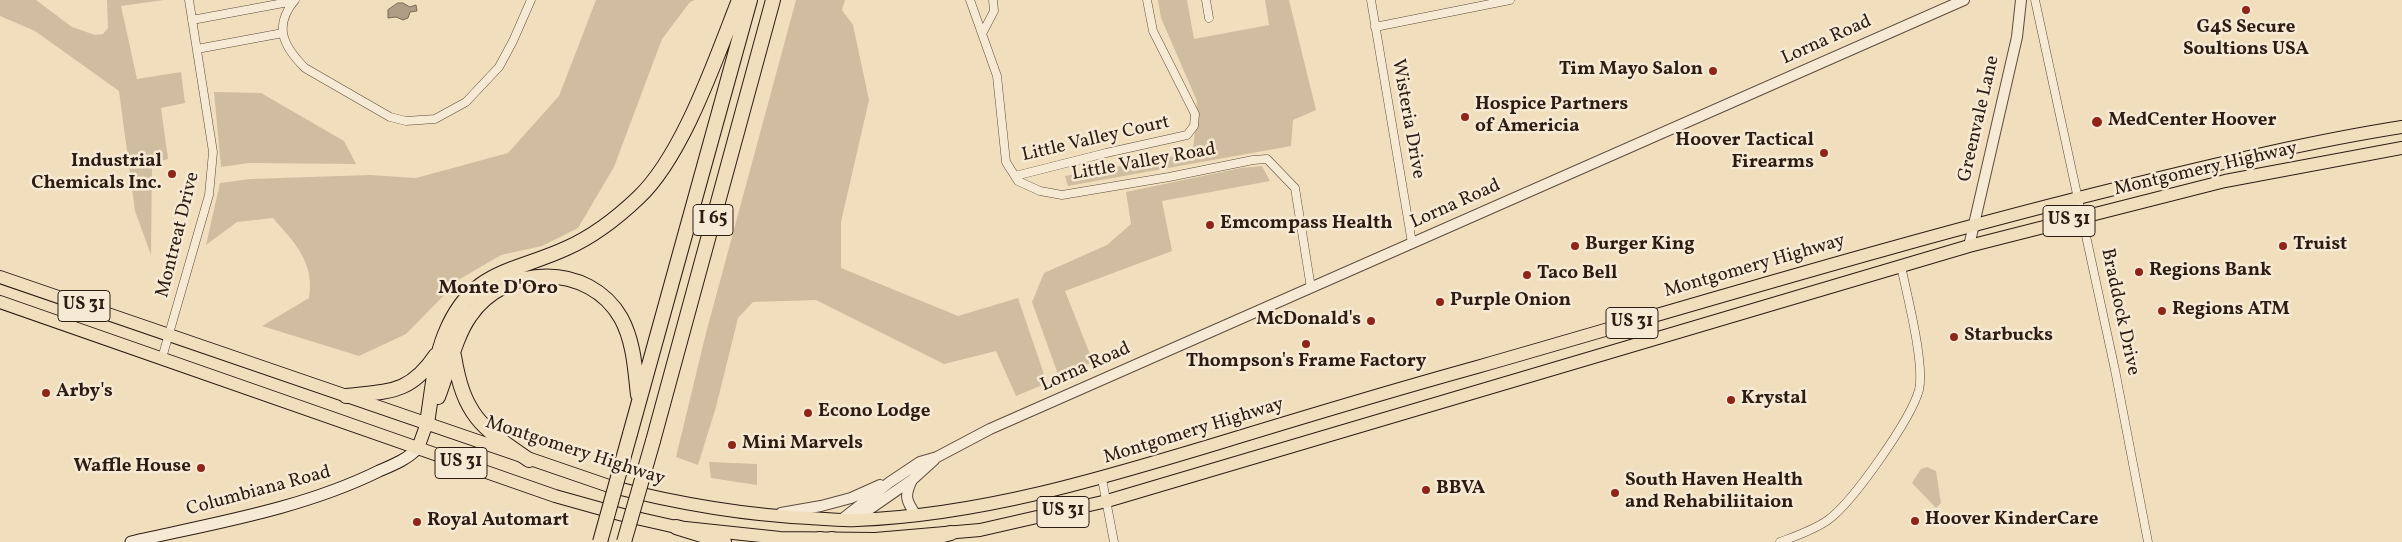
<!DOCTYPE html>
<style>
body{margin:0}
canvas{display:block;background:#f1debd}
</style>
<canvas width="2402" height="542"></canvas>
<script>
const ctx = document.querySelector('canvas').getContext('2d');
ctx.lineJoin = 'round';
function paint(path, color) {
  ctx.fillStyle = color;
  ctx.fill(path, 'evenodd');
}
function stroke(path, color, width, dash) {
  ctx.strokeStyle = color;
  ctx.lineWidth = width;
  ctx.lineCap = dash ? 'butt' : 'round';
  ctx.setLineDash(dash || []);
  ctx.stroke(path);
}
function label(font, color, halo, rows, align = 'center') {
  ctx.font = font + ' Vollkorn,serif';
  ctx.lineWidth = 5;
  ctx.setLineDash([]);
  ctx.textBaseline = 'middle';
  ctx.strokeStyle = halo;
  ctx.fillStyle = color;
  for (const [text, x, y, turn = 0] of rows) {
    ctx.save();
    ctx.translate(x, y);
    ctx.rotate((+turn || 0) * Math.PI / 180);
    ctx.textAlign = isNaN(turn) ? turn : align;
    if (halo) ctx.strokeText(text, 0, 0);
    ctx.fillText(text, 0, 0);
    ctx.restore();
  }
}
const green = new Path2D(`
 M0 0H36L72 27 95 35 103 34 108 28 107 0H164L121 6 137 79 181 72 185 103 161 108 168 159 152 163 151 255 135 211 119 91 35 31 0 16Z
 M596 0H695L690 2 662 39 614 167 578 228 542 246 501 255 460 279 406 334 359 356 262 326 309 298C315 263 295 243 273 218L237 222 206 245 220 183 250 179 370 175 416 178 508 153 559 96Z
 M796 0H845L842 10 853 25 869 100 841 222V268L958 316 1018 298 1047 383 1016 396 996 351 944 364 816 300 753 302 738 318 716 407 698 465 676 457 706 333Z
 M1158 0H1187L1194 39 1269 25 1265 0H1289L1316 110 1293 120 1291 146 1068 186 1065 176 1193 153 1197 101 1161 18Z
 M214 92 261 93 344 141 356 164 249 163 221 167Z
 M1262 166 1270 181 1162 201 1172 251 1065 291 1093 362 1059 377 1032 302 1044 273 1107 245 1131 224 1126 192 1241 168Z
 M709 462 757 464V485L711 478Z
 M1927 467 1936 471 1941 503 1936 508 1912 483 1921 469Z`);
const water = new Path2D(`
 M398 3H403L410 7 416 5 417 11 410 12 408 18 403 20 396 17 388 18V10Z`);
const minor = new Path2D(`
 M295 0C273 26 283 46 305 68L390 117 406 121 435 119 466 102 499 67 513 41 531 0
 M970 0 997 76 1006 162 1018 181 1040 191 1062 195 1169 177 1253 160 1267 159 1295 188 1311 288
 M1206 0 1209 18
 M1371 0 1412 243
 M2035 0 2115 370 2148 542
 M192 20 294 1
 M1375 27 1510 0
 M983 32 994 11 993 0
 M197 49 283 33
 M1015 176 1106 153 1187 135 1194 126 1195 114 1153 31 1147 0
 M162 358 209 195 213 152 189 0
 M1102 479 1114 542
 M1780 542C1796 536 1814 530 1828 520 1853 502 1911 419 1919 390 1925 364 1907 295 1901 266`);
const tertiary = new Path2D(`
 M1969 246 2017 37 2021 0
 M912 480C904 496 906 501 916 515
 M781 513 821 506 851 498 880 485
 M841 520 890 482 920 462 937 457 990 429 1964 0
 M854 520 913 479 934 460`);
const secondary = new Path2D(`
 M131 542C214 523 302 509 379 471 393 465 408 459 418 448`);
const primary = new Path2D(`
 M0 277 609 486C675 503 742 515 810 518 825 519 841 521 857 520 981 515 1100 479 1219 443 1304 417 1390 391 1477 367 1697 304 1916 237 2139 183 2226 162 2313 141 2402 127
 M0 302 555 496 623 515 676 527 780 538 875 539 980 530 1107 501 1969 246 2225 181 2402 148
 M418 448 427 423`);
const motorway = new Path2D(`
 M454 356C464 416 481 427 529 460
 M346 396C389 391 410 394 436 355
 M438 397C448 372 455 337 470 316 505 264 589 262 621 318 634 342 635 369 638 395
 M427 423C432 393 434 361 445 334 471 269 513 273 567 248 594 236 617 218 638 198 683 156 716 58 739 0
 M630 434 750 0
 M653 441 773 0
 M676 527 724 542
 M820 542V539
 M832 542V539
 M916 542 951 533`);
const motorwayBridge = new Path2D(`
 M600 542 630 434
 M624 542 653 441`);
const markers = [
 [2246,10,5,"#8f2418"],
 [1713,71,5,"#8f2418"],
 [1465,117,5,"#8f2418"],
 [2097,122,6,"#8f2418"],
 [1824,153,5,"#8f2418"],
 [172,174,5,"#8f2418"],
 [1210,225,5,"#8f2418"],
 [1575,246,5,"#8f2418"],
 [2283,246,5,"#8f2418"],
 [2139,272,5,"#8f2418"],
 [1527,275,5,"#8f2418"],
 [1440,302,5,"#8f2418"],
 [2162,311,5,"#8f2418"],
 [1371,321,5,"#8f2418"],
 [1954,337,5,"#8f2418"],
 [1306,344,5,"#8f2418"],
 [46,393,5,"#8f2418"],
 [1731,400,5,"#8f2418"],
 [808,413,5,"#8f2418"],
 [732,445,5,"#8f2418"],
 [201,468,5,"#8f2418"],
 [1426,490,5,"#8f2418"],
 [1615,493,5,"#8f2418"],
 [1915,521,5,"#8f2418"],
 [417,522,5,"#8f2418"]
];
const shields = [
 [713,220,40],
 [2069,221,52],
 [84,306,52],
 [1632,323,52],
 [461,463,52],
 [1063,512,52]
];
const shieldNames = [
 ["I 65",713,220],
 ["US 31",2069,221],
 ["US 31",84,306],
 ["US 31",1632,323],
 ["US 31",461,463],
 ["US 31",1063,512]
];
const poiNames = [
 ["G4S Secure",2246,29,"center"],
 ["Soultions USA",2246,51,"center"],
 ["Tim Mayo Salon",1703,71,"right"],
 ["Hospice Partners",1475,106],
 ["of Americia",1475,128],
 ["MedCenter Hoover",2108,122],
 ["Hoover Tactical",1814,142,"right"],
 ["Firearms",1814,164,"right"],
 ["Industrial",162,163,"right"],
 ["Chemicals Inc.",162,185,"right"],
 ["Emcompass Health",1220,225],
 ["Burger King",1585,246],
 ["Truist",2293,246],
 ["Regions Bank",2149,272],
 ["Taco Bell",1537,275],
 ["Purple Onion",1450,302],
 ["Regions ATM",2172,311],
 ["McDonald's",1361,321,"right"],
 ["Starbucks",1964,337],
 ["Thompson's Frame Factory",1306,363,"center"],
 ["Arby's",56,393],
 ["Krystal",1741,400],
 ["Econo Lodge",818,413],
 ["Mini Marvels",742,445],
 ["Waffle House",191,468,"right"],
 ["South Haven Health",1625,482],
 ["and Rehabiliitaion",1625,504],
 ["BBVA",1436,490],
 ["Hoover KinderCare",1925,521],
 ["Royal Automart",427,522]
];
const streetNames = [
 ["Lorna Road",1827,41,-24],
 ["Wisteria Drive",1407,119,80],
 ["Greenvale Lane",1980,119,-77],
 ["Little Valley Court",1096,140,-13],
 ["Little Valley Road",1144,163,-10],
 ["Montgomery Highway",2206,170,-13],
 ["Lorna Road",1456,205,-24],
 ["Montreat Drive",179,235,-76],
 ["Montgomery Highway",1755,267,-16],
 ["Braddock Drive",2119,312,78],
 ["Lorna Road",1086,368,-24],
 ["Montgomery Highway",1194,432,-17],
 ["Montgomery Highway",575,452,18],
 ["Columbiana Road",259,492,-15]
];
const neighbourhoodNames = [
 ["Monte D'Oro",498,289]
];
paint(green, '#d0bda0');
paint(water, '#ae9c83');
stroke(water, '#7a6956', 1);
stroke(minor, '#5d4c3e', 9);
stroke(tertiary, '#5d4c3e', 12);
stroke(secondary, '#2c1c13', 13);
stroke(primary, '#2c1c13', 14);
stroke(motorway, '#2c1c13', 16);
stroke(minor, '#f6ead4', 8);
stroke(tertiary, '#f6ead4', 10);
stroke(secondary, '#f6ead4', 11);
stroke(primary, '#f1debd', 12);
stroke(motorway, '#f1debd', 14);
stroke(motorwayBridge, '#2c1c13', 16, []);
stroke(motorwayBridge, '#f1debd', 14);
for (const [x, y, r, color] of markers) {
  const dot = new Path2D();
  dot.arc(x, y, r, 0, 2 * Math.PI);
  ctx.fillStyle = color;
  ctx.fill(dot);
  stroke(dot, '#f6ead4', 2);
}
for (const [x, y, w] of shields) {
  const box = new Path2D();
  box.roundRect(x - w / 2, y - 15.5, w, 31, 4);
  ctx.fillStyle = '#f6ead4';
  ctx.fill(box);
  stroke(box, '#2c1c13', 1);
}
label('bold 18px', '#2c1c13', null, shieldNames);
label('bold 19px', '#2c1c13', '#f6ead4', poiNames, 'left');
label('19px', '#2c1c13', '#f6ead4', streetNames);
label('bold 20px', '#2c1c13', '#f6ead4', neighbourhoodNames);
</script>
